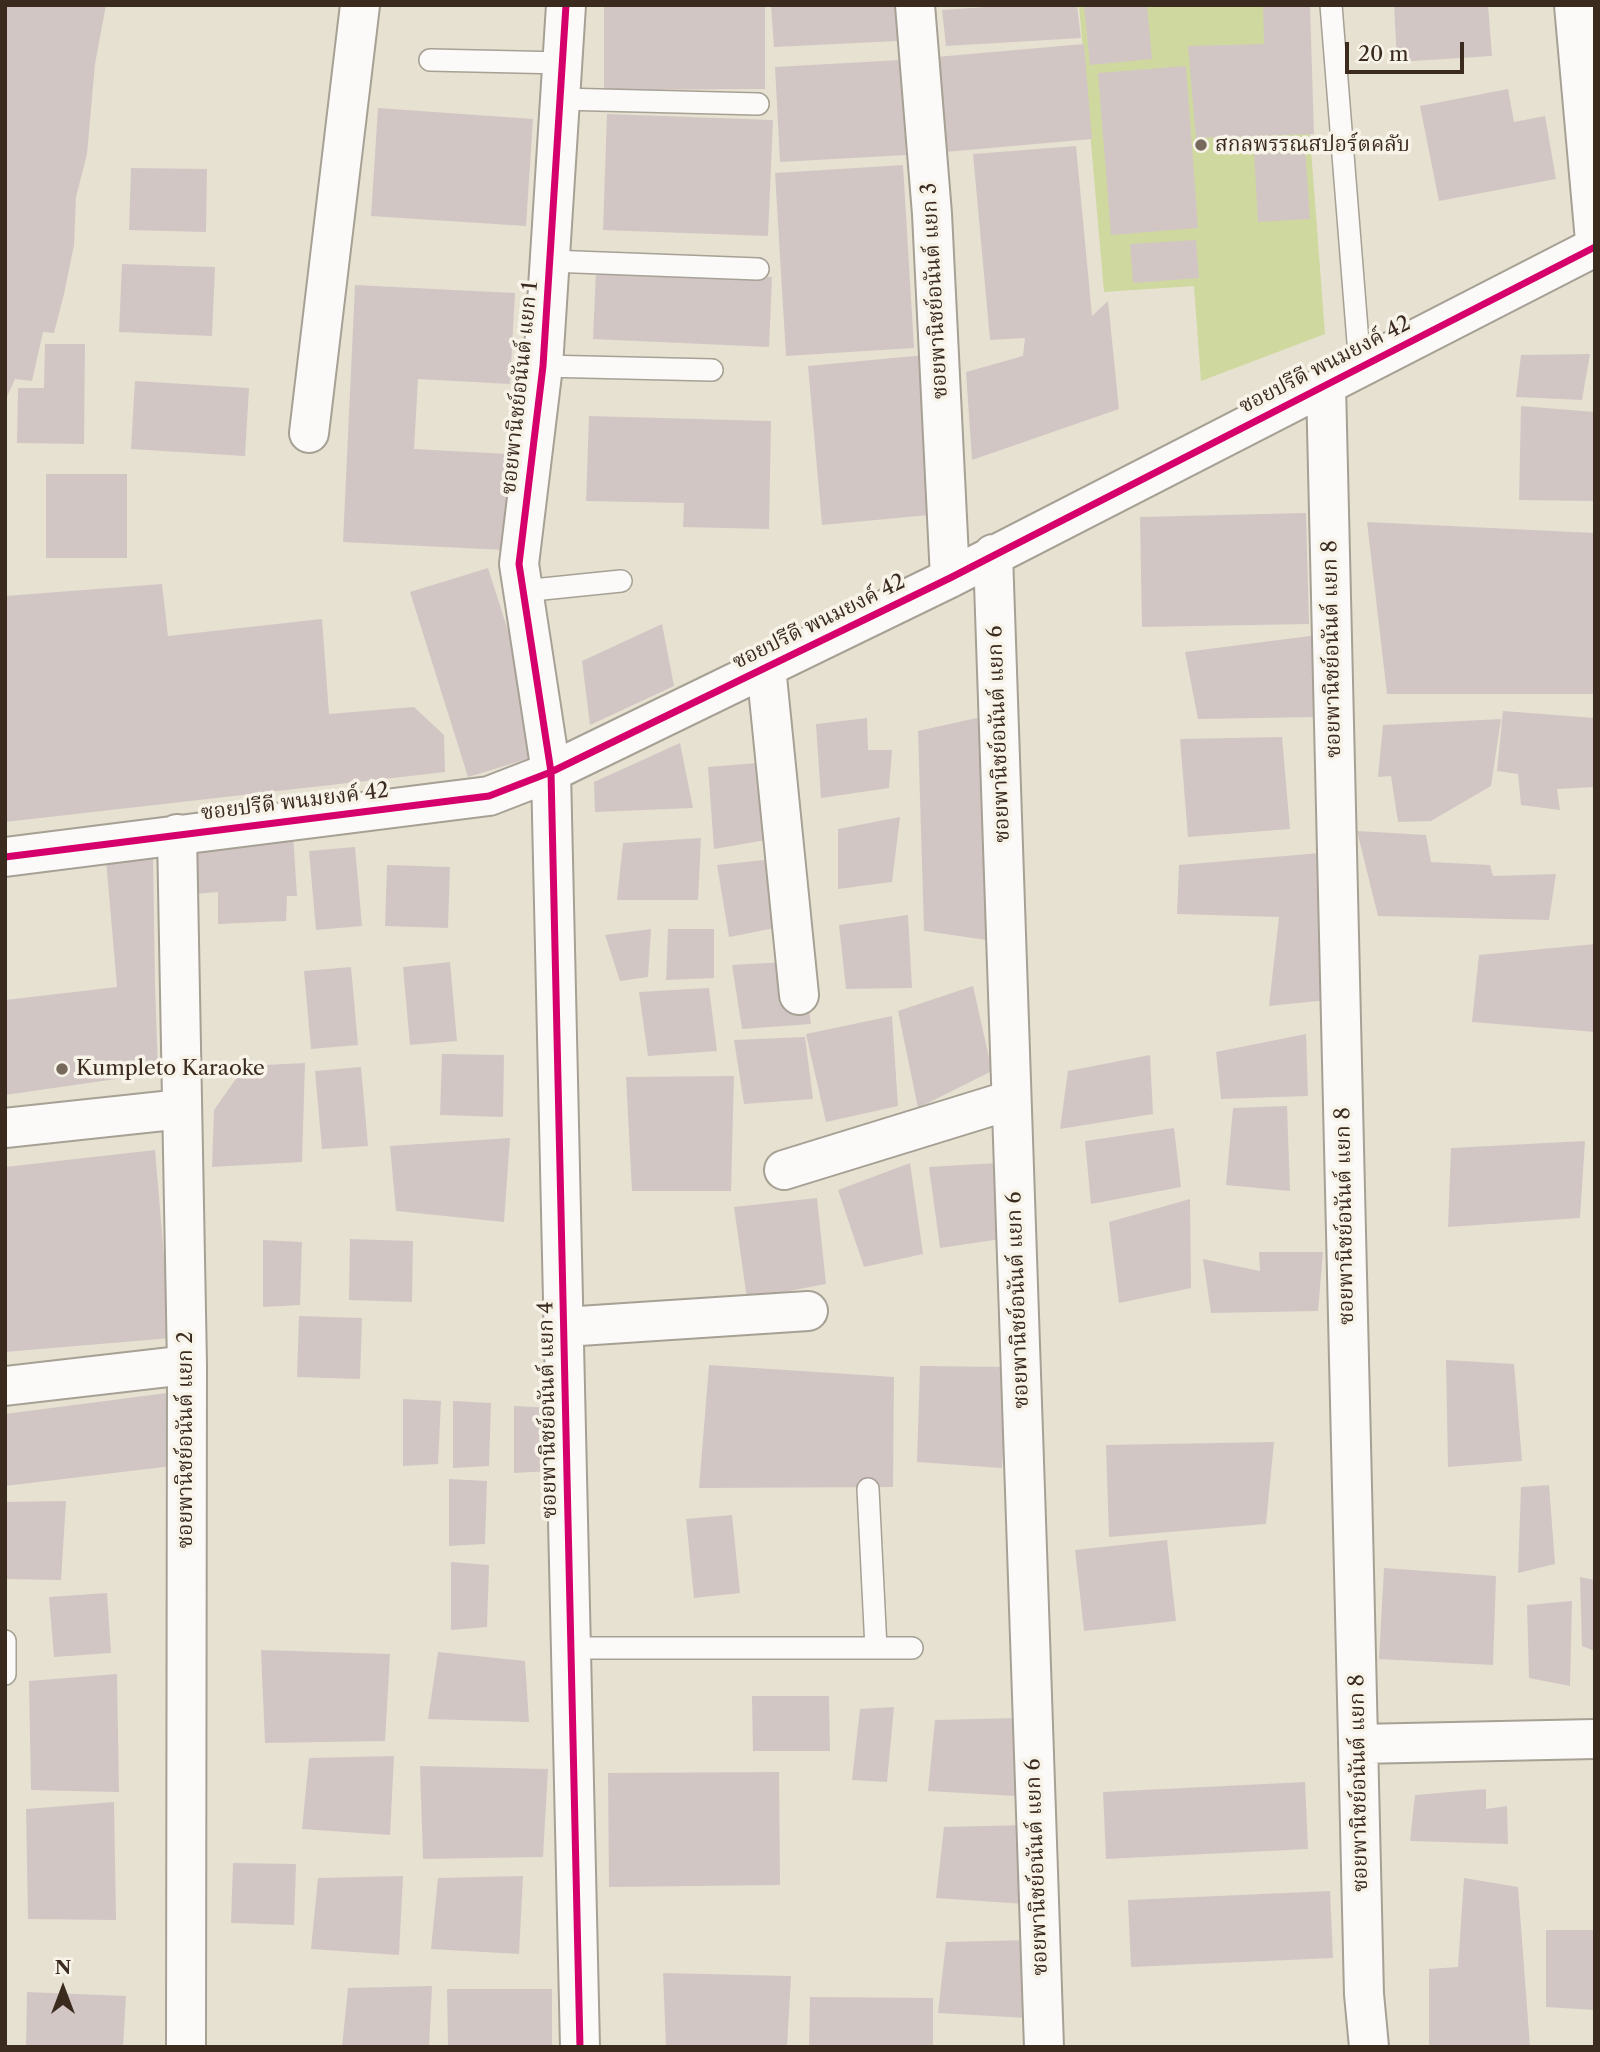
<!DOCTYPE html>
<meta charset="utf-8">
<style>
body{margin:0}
#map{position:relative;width:1600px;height:2052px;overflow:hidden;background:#e7e1d1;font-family:"Libre Caslon Text",serif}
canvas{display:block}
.frame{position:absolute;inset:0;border:7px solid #3b2a1e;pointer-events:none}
.north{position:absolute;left:28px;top:1954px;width:70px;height:70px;-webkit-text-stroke:5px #f7f3e8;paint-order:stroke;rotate:0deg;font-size:19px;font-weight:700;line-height:28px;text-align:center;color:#3b2a1e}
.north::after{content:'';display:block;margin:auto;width:24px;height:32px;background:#3b2a1e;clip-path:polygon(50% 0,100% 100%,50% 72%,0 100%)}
.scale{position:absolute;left:1345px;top:42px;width:119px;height:32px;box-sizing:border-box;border:4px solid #3b2a1e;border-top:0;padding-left:9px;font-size:21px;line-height:24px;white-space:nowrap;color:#3b2a1e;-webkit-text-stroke:5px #f7f3e8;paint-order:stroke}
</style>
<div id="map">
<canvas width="1600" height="2052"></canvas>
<div class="frame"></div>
<div class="north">N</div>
<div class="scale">20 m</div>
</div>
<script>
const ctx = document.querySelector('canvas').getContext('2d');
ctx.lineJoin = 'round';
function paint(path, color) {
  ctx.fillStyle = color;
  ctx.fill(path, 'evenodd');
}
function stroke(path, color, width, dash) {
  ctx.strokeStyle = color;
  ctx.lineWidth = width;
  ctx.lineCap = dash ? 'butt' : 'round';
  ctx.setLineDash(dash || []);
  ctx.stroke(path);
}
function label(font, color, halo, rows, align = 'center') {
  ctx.font = font + ' "Libre Caslon Text","Noto Serif Thai",serif';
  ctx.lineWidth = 7;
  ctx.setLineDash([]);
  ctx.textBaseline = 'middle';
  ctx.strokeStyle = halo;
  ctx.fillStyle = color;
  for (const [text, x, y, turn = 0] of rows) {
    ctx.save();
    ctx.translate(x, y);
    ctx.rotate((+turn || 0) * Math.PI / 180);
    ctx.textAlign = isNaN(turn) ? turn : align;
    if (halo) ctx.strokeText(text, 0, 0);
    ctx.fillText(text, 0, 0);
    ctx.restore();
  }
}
const green = new Path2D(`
 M1079 5H1300L1325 334 1201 381 1194 286 1104 292Z`);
const building = new Path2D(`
 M5 5H106L95 64 87 154 76 197 74 245 64 294 54 333 43 332 32 381 15 379 5 401Z
 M604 5H765V89L604 90Z
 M771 5H896L898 41 774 47Z
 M1017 5H1077L1081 38 946 46 942 10Z
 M1084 5H1147L1152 59 1090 65Z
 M1263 5H1310L1314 134 1196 138 1188 46 1264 44Z
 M1394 5H1488L1492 56 1397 62Z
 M1084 44 1092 139 945 152 936 57Z
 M901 60 906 155 780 162 775 67Z
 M1186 66 1198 228 1111 235 1098 73Z
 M1508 89 1514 122 1545 116 1556 179 1439 201 1420 106Z
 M378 108 533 119 526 226 371 216Z
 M607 114 773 120 768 236 603 230Z
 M1076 146 1092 316 1108 301 1119 409 972 460 966 372 1023 356 1025 338 990 340 973 154Z
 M1305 148 1310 219 1258 222 1254 152Z
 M903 165 914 348 786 356 775 173Z
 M131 168 207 169 206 232 129 230Z
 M1196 240 1199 278 1133 283 1130 244Z
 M122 264 215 267 212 336 119 332Z
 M596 270 772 277 769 347 593 339Z
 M355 285 515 293 510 384 418 379 414 449 508 454 504 550 343 542Z
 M45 344H85L84 444 17 443 18 388H44Z
 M1590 354 1582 400 1516 397 1521 355Z
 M925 355 940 514 822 525 808 366Z
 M135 381 249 388 245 456 131 449Z
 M1521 406 1595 412V501L1519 500Z
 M589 416 771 421 769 529 683 527 684 503 586 501Z
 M46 474H127V558H46Z
 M1306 513 1309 624 1142 627 1140 517Z
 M1367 522 1595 533V694H1387Z
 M488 568 547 753 468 777 410 592Z
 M162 584 168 636 322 619 329 714 414 707 444 735 445 772 5 822V596Z
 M662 624 674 686 590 725 582 661Z
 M1318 635 1317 717 1198 719 1185 652Z
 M1503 711 1595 718V787L1557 789 1560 810 1521 805 1518 774 1497 771Z
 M981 717 987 940 924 931 918 731Z
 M867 718 868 750H892L889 788 821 798 816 724Z
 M1501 719 1491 786 1431 821 1398 822 1391 776 1378 777 1383 725Z
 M1282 737 1290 829 1188 837 1180 739Z
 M680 743 693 808 595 812 594 782Z
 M769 762 772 839 714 849 708 767Z
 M900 817 892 882 838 889V829Z
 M1357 831 1426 835 1431 862 1490 865 1493 876 1556 874 1549 920 1378 916Z
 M293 834 297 896H287L286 921 218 924V892L195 894 192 853 199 845Z
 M701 838 698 900H617L623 843Z
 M355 847 362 926 316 930 309 851Z
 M1320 853 1328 1000 1269 1006 1279 917 1177 914 1179 865Z
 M153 855 155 984 158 1073 5 1095V1000L117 987 106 860Z
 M773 859 780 927 729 937 717 865Z
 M387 865 450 867 448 928 385 926Z
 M908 915 912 988 846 989 839 925Z
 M651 929 648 977 620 981 605 935Z
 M668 929H714V978L666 980Z
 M1595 944V1032L1472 1022 1479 955Z
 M802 961 811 1024 742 1029 732 965Z
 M450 962 457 1041 410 1045 403 967Z
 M351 967 358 1045 311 1049 304 971Z
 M973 986 992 1071 918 1108 898 1011Z
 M709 988 717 1051 648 1056 639 992Z
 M892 1016 898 1106 826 1122 806 1034Z
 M1306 1034 1308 1096 1221 1099 1216 1052Z
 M805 1037 813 1099 744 1104 734 1040Z
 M442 1054 504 1055 503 1117 440 1115Z
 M1150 1055 1153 1114 1060 1129 1068 1071Z
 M305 1063 302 1162 212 1167 214 1110 245 1066Z
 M361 1067 368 1146 322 1149 315 1071Z
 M734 1076 731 1191H632L626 1077Z
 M1287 1106 1290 1191 1226 1185 1233 1108Z
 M1174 1128 1181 1187 1091 1204 1085 1141Z
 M510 1138 504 1222 396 1211 390 1146Z
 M1585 1141 1580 1218 1448 1227 1451 1148Z
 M155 1150 171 1338 5 1352V1167Z
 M910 1163 923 1254 864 1267 838 1190Z
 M997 1163 1001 1239 940 1248 929 1167Z
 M817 1198 826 1284 747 1299 734 1207Z
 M1190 1199 1191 1288 1119 1303 1109 1222Z
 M350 1239 413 1241 412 1302 349 1300Z
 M263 1240 302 1242 300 1305 263 1307Z
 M1259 1252H1323L1318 1311 1211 1313 1203 1259 1260 1271Z
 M299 1316 362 1318 360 1379 297 1377Z
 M1446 1360 1514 1364 1522 1461 1448 1467Z
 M709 1365 894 1377 893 1487 699 1488Z
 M920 1366 1009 1367 1002 1468 917 1462Z
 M167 1393 172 1466 5 1486V1414Z
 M403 1399 441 1401 438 1464 403 1466Z
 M453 1401 491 1403 489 1466 453 1468Z
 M514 1406 552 1408 550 1471 514 1473Z
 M1274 1442 1266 1524 1109 1537 1106 1445Z
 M449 1479 487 1481 485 1544 449 1546Z
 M1549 1485 1555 1564 1518 1573 1521 1487Z
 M66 1501 61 1580 5 1579V1502Z
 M732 1515 740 1593 694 1598 686 1519Z
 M1167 1540 1176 1621 1084 1631 1075 1550Z
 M451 1562 489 1565 487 1627 451 1630Z
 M1384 1568 1496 1576 1493 1665 1379 1659Z
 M1580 1577 1595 1580V1651L1582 1646Z
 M107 1593 111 1653 54 1657 49 1597Z
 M1572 1601 1570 1686 1529 1678 1527 1605Z
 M261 1650 390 1654 385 1741 265 1743Z
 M438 1652 525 1661 529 1722 428 1719Z
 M117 1674 119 1792 31 1790 29 1681Z
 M752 1696H829L830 1751H753Z
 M894 1707 887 1782 852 1780 860 1709Z
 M1019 1718 1016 1796 928 1791 935 1720Z
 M394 1756 390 1835 302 1829 309 1758Z
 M420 1766 548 1769 543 1857 423 1859Z
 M779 1772 780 1885 609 1887 608 1773Z
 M1305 1782 1308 1849 1106 1859 1103 1792Z
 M1486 1789V1809L1507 1806 1508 1844 1410 1841 1415 1795Z
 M114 1802 116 1920 28 1919 26 1809Z
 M1028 1825 1025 1904 936 1898 944 1827Z
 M233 1863 296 1864 294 1925 231 1923Z
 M403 1876 399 1955 311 1949 318 1878Z
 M523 1876 519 1954 431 1949 438 1878Z
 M1464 1878 1518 1887 1530 2047H1429V1969L1458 1967Z
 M1330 1891 1333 1958 1131 1967 1128 1900Z
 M1546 1930H1595V2010L1546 2007Z
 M1030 1940 1027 2018 938 2013 946 1942Z
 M663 1973 791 1976 787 2047H666Z
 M432 1986 429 2047H342L348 1988Z
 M447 1989H552V2047H448Z
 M27 1992 126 1996 123 2047H26Z
 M810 1997 933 1998V2047H809Z`);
const lane = new Path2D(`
 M1331 5 1360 367
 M430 60 563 63
 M560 99 758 104
 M550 261 758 269
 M543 366 712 370
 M523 591 621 581
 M868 1489 876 1648
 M5 1641V1674
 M571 1648H912`);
const street = new Path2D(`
 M566 5 543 366 519 564 551 772 580 2047
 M915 5 932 214 950 578
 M1574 5 1595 241
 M1326 385 1364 1994 1369 2047
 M309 433 360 5
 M993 554 1044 2047
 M766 667 799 995
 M177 834 187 1365 186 2047
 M5 857 489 796 551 772 950 578 1595 247
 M5 1128 182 1109
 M784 1170 1011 1100
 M564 1327 808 1311
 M5 1386 187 1365
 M1358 1744 1595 1739`);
const cycleway = new Path2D(`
 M566 5 543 366 519 564 551 772 580 2047
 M5 857 489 796 551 772 950 578 1595 247`);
const markers = [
 [1201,145,7,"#776a5d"],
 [62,1069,7,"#776a5d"]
];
const poiNames = [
 ["สกลพรรณสปอร์ตคลับ",1215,145],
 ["Kumpleto Karaoke",76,1069]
];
const streetNames = [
 ["ซอยพานิชย์อนันต์ แยก 3",935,291,-93],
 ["ซอยปรีดี พนมยงค์ 42",1325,365,-27],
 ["ซอยพานิชย์อนันต์ แยก 1",520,388,-84],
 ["ซอยปรีดี พนมยงค์ 42",819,622,-26],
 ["ซอยพานิชย์อนันต์ แยก 8",1332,649,-91],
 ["ซอยพานิชย์อนันต์ แยก 6",999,734,-92],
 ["ซอยปรีดี พนมยงค์ 42",295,802,-7],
 ["ซอยพานิชย์อนันต์ แยก 8",1345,1216,-91],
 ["ซอยพานิชย์อนันต์ แยก 6",1018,1300,-92],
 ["ซอยพานิชย์อนันต์ แยก 4",548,1410,-91],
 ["ซอยพานิชย์อนันต์ แยก 2",186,1440,-90],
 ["ซอยพานิชย์อนันต์ แยก 8",1359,1783,-91],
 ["ซอยพานิชย์อนันต์ แยก 6",1037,1867,-92]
];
paint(green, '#cfd89e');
paint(building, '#d2c6c5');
stroke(lane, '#a6a095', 24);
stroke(street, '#a6a095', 42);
stroke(lane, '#fbfaf8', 21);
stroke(street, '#fbfaf8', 38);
stroke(cycleway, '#d6006c', 7);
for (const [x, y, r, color] of markers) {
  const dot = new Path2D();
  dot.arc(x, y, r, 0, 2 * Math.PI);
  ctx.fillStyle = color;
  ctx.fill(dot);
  stroke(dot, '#f7f3e8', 2.5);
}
label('21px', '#3b2a1e', '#f7f3e8', poiNames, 'left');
label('21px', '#3b2a1e', '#f7f3e8', streetNames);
</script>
